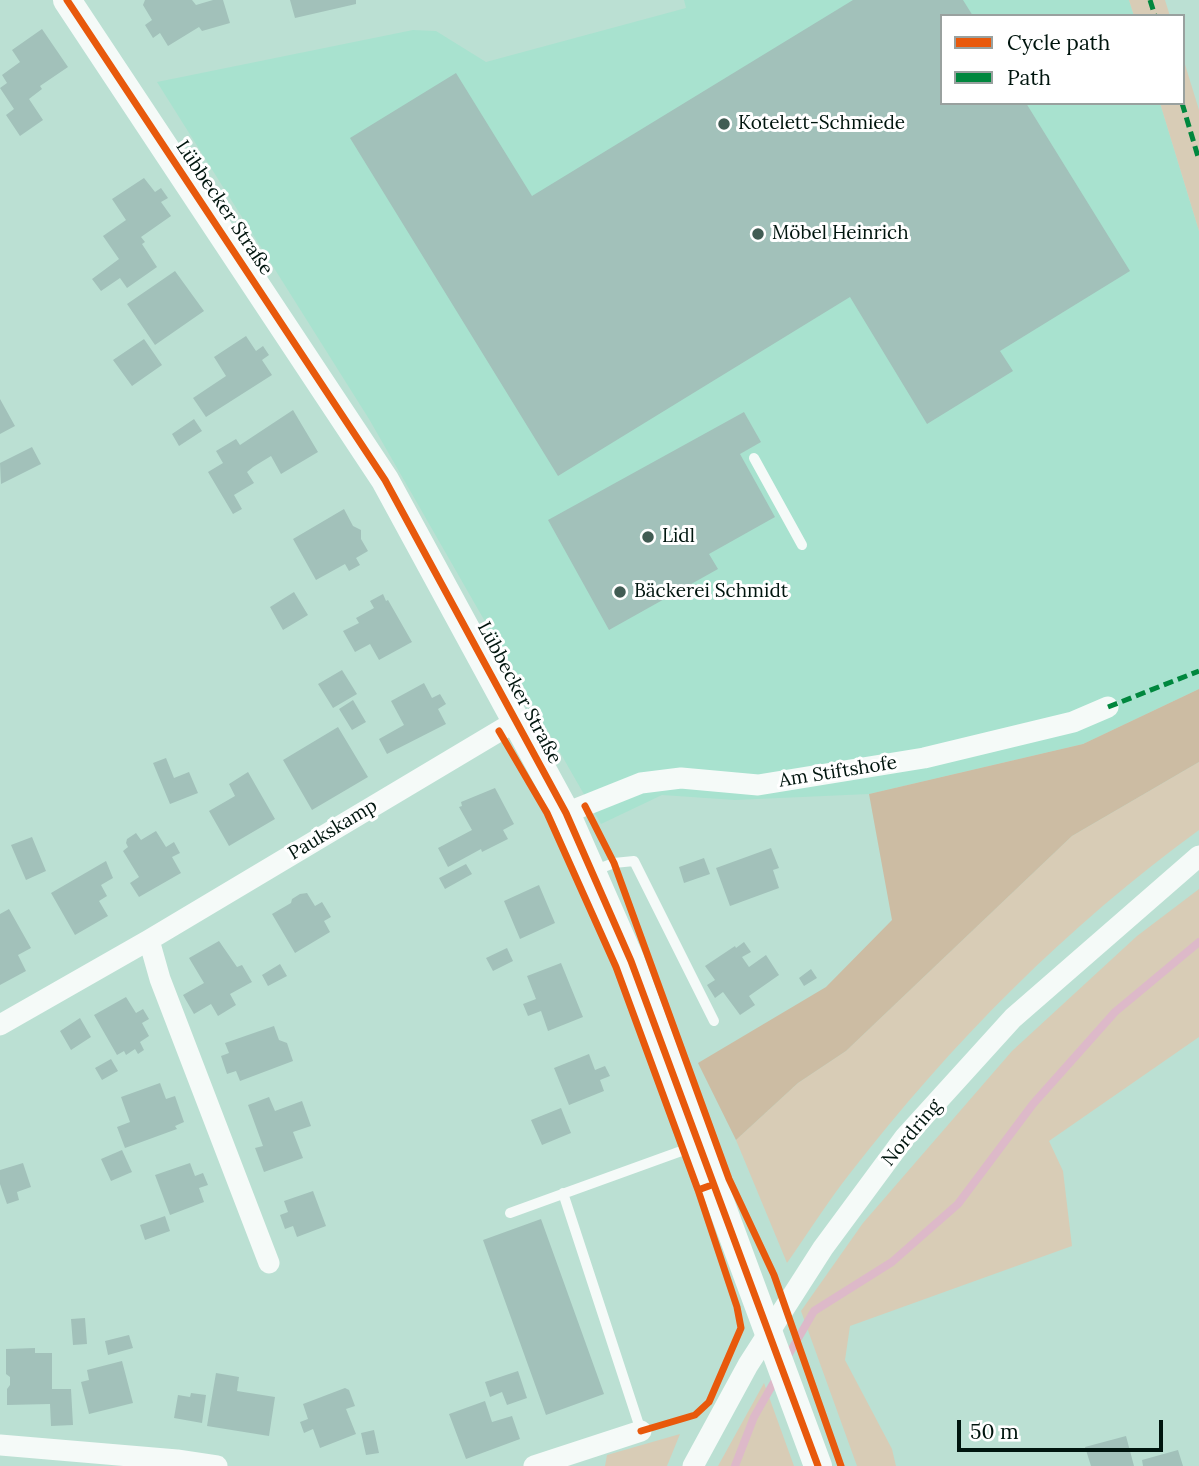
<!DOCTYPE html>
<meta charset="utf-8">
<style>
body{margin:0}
#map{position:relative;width:1199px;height:1466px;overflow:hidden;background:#bbe0d3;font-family:Lora,serif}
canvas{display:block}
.legend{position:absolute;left:940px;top:14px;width:245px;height:91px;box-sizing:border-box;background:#fff;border:2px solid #99a19f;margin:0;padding:9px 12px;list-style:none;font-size:21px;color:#00150e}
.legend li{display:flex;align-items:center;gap:14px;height:35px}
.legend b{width:35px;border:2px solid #99a19f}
.scale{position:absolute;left:957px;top:1420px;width:206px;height:32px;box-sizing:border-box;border:4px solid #00150e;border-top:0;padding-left:9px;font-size:21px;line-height:24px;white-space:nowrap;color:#00150e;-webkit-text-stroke:5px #fff;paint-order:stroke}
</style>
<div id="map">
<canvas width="1199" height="1466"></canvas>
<ul class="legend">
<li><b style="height:9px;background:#e8590c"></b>Cycle path</li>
<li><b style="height:9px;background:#00873e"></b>Path</li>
</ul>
<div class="scale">50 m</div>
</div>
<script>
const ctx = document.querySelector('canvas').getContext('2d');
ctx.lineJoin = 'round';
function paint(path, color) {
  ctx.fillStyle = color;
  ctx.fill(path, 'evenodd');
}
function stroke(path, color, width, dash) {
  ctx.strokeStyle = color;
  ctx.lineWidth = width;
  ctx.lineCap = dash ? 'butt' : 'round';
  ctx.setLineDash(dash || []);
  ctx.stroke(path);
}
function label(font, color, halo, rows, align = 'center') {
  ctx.font = font + ' Lora,serif';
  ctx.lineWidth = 6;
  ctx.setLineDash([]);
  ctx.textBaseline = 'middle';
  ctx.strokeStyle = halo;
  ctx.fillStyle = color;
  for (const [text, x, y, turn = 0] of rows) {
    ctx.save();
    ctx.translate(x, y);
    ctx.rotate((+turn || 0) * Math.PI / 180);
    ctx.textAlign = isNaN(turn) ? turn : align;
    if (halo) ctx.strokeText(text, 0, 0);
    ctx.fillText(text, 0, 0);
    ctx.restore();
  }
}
const built = new Path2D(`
 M684 0H1129L1134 16H942V103H1160L1199 231V689L1083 744 869 794 735 800 662 795 601 824 369 419 157 82 413 30 436 31 486 62 686 8Z`);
const green = new Path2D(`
 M1129 0H1165L1170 16H1134Z
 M1183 58 1199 110V231L1160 103H1183Z
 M1199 762V830C1067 926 951 1043 851 1172 828 1201 808 1233 787 1263L736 1140 798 1083 846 1051 1072 836Z
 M1199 889V1037L1049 1141 1063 1171 1072 1246 850 1326 845 1360 892 1449 896 1466H857L801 1311 863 1223 1012 1051 1137 936Z
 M764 1383 794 1466H718Z
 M680 1434 667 1466H605L607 1455Z`);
const forest = new Path2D(`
 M1199 689V762L1072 836 846 1051 798 1083 736 1140 698 1063 826 987 892 920 869 794 1083 744Z`);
const stream = new Path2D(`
 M786 1359 814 1311 892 1262 958 1204 1033 1104 1115 1012 1199 942
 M735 1466 754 1417 777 1377`);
const building = new Path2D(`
 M145 0H192L196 5 213 0H223L230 23 202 31 199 27 168 46 160 33 153 38 145 25 152 20 143 5Z
 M290 0H356V4L295 18Z
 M853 0H963L973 16H942V103H1026L1130 271 1000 351 1013 371 927 424 850 297 558 476 350 138 456 73 532 196Z
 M42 29 68 67 40 86 42 89 29 99 43 120 20 136 6 115 14 109 0 88 7 83 2 75 20 62 12 50Z
 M144 178 155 192 161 188 168 198 161 202 171 216 141 237 145 242 142 244 157 267 127 288 120 278 101 291 92 279 119 259 103 236 126 220 112 199Z
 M175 271 204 311 155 345 127 304Z
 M246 336 256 351 263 346 269 355 262 360 272 375 206 417 193 398 226 376 214 357Z
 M144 339 162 365 132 386 113 360Z
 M0 399 15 426 0 434Z
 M293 410 318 452 281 474 271 456 253 467 247 472 254 483 234 495 242 509 233 514 208 472 223 463 216 451 236 439 240 445Z
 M744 412 761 442 740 454 775 517 709 554 718 569 609 630 548 520Z
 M194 419 202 431 179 446 172 434Z
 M32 447 41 464 1 484 0 463Z
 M344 509 353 526 361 530V539L368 551 356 558 360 565 349 571 345 564 316 580 293 539Z
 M294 592 308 615 283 630 270 607Z
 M383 594 386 601 388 600 412 642 379 660 370 644 355 652 343 631 359 623 356 618 374 608 370 601Z
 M342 670 357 694 333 708 318 684Z
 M424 683 432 698 440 694 446 704 438 709 446 724 387 754 379 739 404 725 391 701Z
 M353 700 366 722 352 730 339 709Z
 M338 727 368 777 312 810 283 760Z
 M166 758 174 778 189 772 198 793 170 804 153 763Z
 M248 772 275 819 229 846 209 811 235 796 229 784Z
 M495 788 514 824 503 830 508 839 482 852 481 849 448 867 438 848 472 830 459 807 462 806 461 802Z
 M156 831 166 847 174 842 180 853 172 857 181 873 139 897 130 883 139 877 123 851 128 847 126 843 127 839 136 833 141 840Z
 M32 837 46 871 26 880 11 845Z
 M771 848 779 868 773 870 779 888 730 906 716 868Z
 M704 858 710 874 684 883 679 867Z
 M106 861 113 878 101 885 107 896 99 901 108 916 75 935 51 893Z
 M466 864 472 874 445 889 439 878Z
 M539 885 555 923 520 939 504 901Z
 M307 893 315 906 322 902 331 917 324 921 330 932 295 953 272 914 291 903 292 899 300 894Z
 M9 909 31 948 18 955 26 971 0 985V914Z
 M219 941 237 967 242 965 252 982 230 994 236 1005 218 1016 211 1004 194 1014 183 995 204 983 189 958Z
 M744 942 751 952 742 957 749 967 766 955 779 975 749 996 755 1005 740 1015 723 992 715 998 707 985 715 980 705 966 735 946 736 948Z
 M507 948 513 961 493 971 486 958Z
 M561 963 583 1017 548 1031 541 1011 528 1016 523 1004 536 999 527 976Z
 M280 964 287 976 268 986 262 975Z
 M811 969 817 978 804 986 799 978Z
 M126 997 136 1013 143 1009 149 1019 142 1023 149 1036 140 1042 144 1050 138 1054 135 1049 126 1055 124 1051 117 1055 94 1015Z
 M80 1018 91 1037 71 1050 60 1031Z
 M274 1026 279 1040 287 1043 293 1061 240 1081 236 1071 227 1074 221 1056 229 1053 225 1043Z
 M589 1054 595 1070 605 1066 610 1076 600 1080 604 1091 569 1105 554 1068Z
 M111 1059 118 1071 102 1080 95 1068Z
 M160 1083 166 1099 175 1096 184 1122 175 1126 177 1129 125 1148 117 1127 130 1122 121 1097Z
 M269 1097 275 1111 302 1101 311 1126 293 1132 303 1158 264 1172 255 1148 263 1146 248 1105Z
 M561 1108 571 1133 542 1145 531 1120Z
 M122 1150 132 1172 111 1181 101 1159Z
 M23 1163 31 1187 17 1192 19 1200 7 1204 0 1184V1170Z
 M190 1163 195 1176 203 1173 208 1185 199 1188 204 1202 170 1215 155 1175Z
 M313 1191 326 1226 297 1237 293 1226 285 1229 280 1215 288 1212 284 1201Z
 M165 1216 170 1231 145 1240 140 1225Z
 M541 1219 604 1394 546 1415 483 1240Z
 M85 1318 87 1344 73 1345 71 1319Z
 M129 1335 133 1348 108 1355 105 1341Z
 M35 1348V1353H52V1389H71L73 1425 51 1426 50 1404 7 1405V1389L10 1385V1377L6 1374V1349Z
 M122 1361 133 1403 89 1414 81 1382 89 1380 87 1370Z
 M518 1371 527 1398 507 1405 502 1392 490 1397 485 1382Z
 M216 1373 239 1377 237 1391 275 1397 269 1436 207 1426Z
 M345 1388 349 1390 355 1406 346 1409 356 1434 320 1448 313 1429 304 1433 300 1422 308 1419 303 1404Z
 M191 1393 206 1395 202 1423 174 1418 178 1395 190 1397Z
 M485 1401 492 1422 512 1416 520 1439 466 1459 449 1414Z
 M374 1430 379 1453 366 1455 361 1433Z
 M1126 1436 1134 1466H1091L1085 1447Z
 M1178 1450 1183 1466H1143L1142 1460Z`);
const service = new Path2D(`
 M754 458 802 545
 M593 871 614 863 634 861 714 1021
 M563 1193 641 1431
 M510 1213 698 1145`);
const minor = new Path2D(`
 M566 813 641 783 681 778 758 785 924 758 1073 722 1108 707
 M149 940 160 979 269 1263
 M0 1025 149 940 516 721
 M0 1445 177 1460 217 1466
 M534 1466 641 1431
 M693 1466 748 1365 823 1248 905 1137 1013 1018 1199 856`);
const tertiary = new Path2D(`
 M67 0 385 480 566 813 631 961 818 1466`);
const quiet = new Path2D(`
 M1150 0 1155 16
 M1182 103 1199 160
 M1108 707 1199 671`);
const cycleway = new Path2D(`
 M67 0 385 480 566 813 631 961 818 1466
 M499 731 547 813 616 967 698 1190
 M585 806 614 863 729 1179 774 1275 841 1466
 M641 1431 695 1415 709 1402 741 1328 737 1307 698 1190 709 1186`);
const markers = [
 [724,124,7,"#415c53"],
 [758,234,7,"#415c53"],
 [648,537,7,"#415c53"],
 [620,592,7,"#415c53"]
];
const poiNames = [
 ["Kotelett-Schmiede",738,124],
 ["Möbel Heinrich",772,234],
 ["Lidl",662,537],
 ["Bäckerei Schmidt",634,592]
];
const streetNames = [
 ["Lübbecker Straße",224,208,56],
 ["Lübbecker Straße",519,693,62],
 ["Am Stiftshofe",838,772,-9],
 ["Paukskamp",333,830,-31],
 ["Nordring",912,1133,-50]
];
paint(built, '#a8e2cf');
paint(green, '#d8ccb6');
paint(forest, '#ccbca3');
stroke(stream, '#ddb9c9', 8);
paint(building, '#a2c1ba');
stroke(service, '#f5faf8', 10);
stroke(minor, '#f5faf8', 21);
stroke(tertiary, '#f5faf8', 28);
stroke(quiet, '#00873e', 5, [10, 5]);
stroke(cycleway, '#e8590c', 7);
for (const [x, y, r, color] of markers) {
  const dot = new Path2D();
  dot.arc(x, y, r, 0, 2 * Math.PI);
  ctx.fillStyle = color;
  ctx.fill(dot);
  stroke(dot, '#fff', 2.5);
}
label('19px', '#00150e', '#fff', poiNames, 'left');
label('19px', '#00150e', '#fff', streetNames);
</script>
